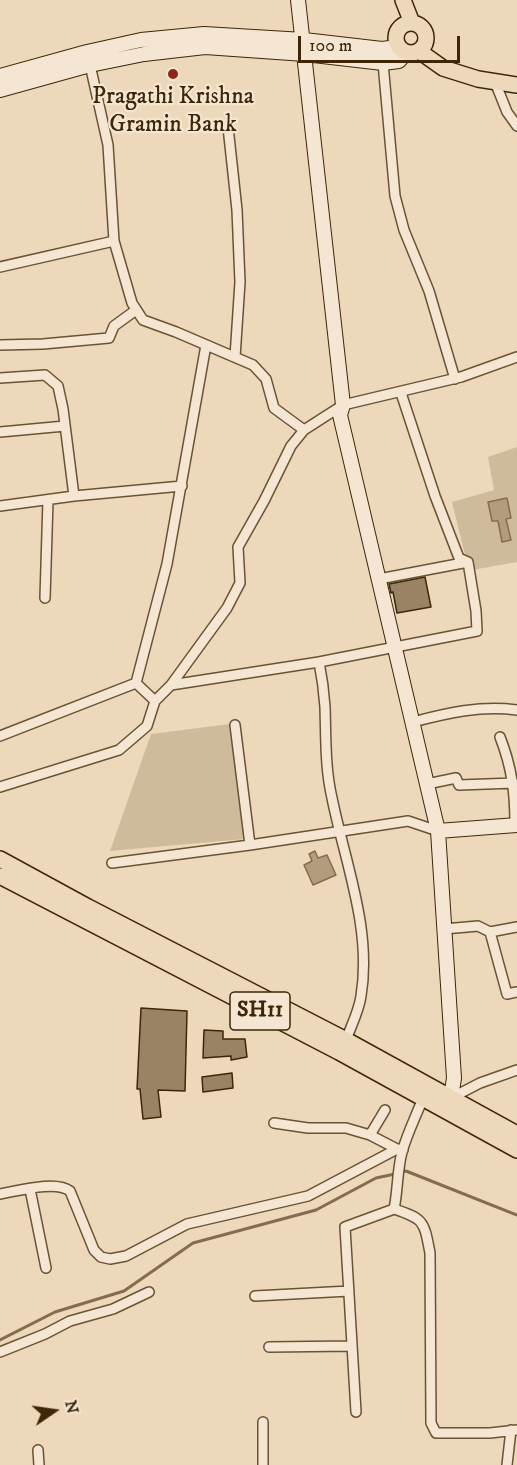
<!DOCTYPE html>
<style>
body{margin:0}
#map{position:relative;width:517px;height:1465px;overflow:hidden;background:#eed8bb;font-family:"IM FELL DW Pica",serif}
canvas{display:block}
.north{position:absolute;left:24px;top:1381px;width:60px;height:60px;-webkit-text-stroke:4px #f4e6d3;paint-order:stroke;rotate:77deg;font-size:16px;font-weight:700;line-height:24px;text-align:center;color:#3d2706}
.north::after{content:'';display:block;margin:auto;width:21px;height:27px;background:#3d2706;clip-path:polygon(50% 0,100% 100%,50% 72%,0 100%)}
.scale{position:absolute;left:298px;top:36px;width:162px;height:27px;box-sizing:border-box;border:3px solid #3d2706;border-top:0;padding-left:8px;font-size:18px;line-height:21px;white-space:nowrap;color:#3d2706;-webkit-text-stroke:4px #f4e6d3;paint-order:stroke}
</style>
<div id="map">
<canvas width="517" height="1465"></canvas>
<div class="north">N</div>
<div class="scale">100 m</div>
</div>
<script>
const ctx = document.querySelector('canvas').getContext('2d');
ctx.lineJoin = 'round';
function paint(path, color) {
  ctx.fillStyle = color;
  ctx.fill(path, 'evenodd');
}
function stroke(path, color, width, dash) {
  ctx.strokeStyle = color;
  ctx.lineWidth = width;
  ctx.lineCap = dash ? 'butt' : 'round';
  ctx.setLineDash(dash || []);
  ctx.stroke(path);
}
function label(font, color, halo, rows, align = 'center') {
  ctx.font = font + ' "IM FELL DW Pica",serif';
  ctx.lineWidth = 4.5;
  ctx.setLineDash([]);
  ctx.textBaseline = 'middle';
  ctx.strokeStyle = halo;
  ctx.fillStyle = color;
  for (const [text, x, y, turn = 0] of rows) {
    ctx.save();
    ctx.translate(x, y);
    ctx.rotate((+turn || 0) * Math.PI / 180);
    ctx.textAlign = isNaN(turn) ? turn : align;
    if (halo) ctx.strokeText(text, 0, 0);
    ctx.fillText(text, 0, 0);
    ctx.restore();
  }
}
const green = new Path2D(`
 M517 447V562L472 570 464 551 452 502 494 490 488 457Z
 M230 724 244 839 110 851 151 734Z`);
const water = new Path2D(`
 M507 498 511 518 506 519 511 540 502 542 498 521H492L488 502Z
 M315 851 318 858 327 855 336 875 313 885 304 865 312 861 309 854Z`);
const stream = new Path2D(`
 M402 1172 406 1171 517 1215
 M0 1340 55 1312 124 1291 193 1243 316 1210 376 1178 395 1174`);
const building = new Path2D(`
 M425 577 431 607 397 613 393 592 391 593 389 584Z
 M141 1008 187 1011 185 1091 158 1090 161 1117 143 1119 140 1089H137Z
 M204 1030 223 1031V1039H245L247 1057 231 1060V1056L203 1058Z
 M232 1073 233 1088 203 1092 202 1077Z`);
const street = new Path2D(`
 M383 63 395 196 404 230 429 291 455 379
 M90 65 108 145 114 241 132 303 143 320 176 332 253 365 266 379 274 408 304 430
 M495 82 507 112 517 126
 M228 127 237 210 240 282 235 357
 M0 267 114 241
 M0 345 43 344 109 338 114 326 136 310
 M0 378 45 375 58 386 63 409 74 496
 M0 432 65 426
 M0 506 74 496 182 486
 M379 579 468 562
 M45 598 48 500
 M319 662C322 677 324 692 325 707 326 738 325 768 332 798 345 863 372 929 361 996 359 1011 351 1026 346 1040
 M171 685 319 662 477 631 476 611 468 562 459 558 435 496 401 393
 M155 701 136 683 167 564 206 345
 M413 722C447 713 481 705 517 710
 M235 725 250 845
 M0 736 136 683
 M500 737C512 768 515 792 515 825
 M427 784 456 778 459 785 514 783
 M0 787 119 750 147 726 155 701 171 685 227 608 240 583 238 547 264 501 291 446 304 430 343 405 461 377 517 357
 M112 863 250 845 408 821 438 831
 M517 927 490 932 507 994 517 992
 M444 929 478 926 490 932
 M451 1098 480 1083 517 1070
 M385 1110 370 1135 397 1149
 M274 1123 308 1128H346L370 1135
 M30 1189 46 1268
 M0 1194C18 1191 56 1180 70 1191L94 1250 101 1257 110 1259 126 1256 187 1224 308 1196 397 1149 403 1150
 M394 1209C425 1219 424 1222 430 1253L431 1423 436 1433H490L517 1430
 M255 1296 349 1291
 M269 1347 352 1346
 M0 1352 45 1334 70 1321 113 1309 149 1292
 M356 1412 345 1227 394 1209C398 1190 397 1171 402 1152 407 1134 416 1116 423 1098
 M263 1422V1465
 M38 1450 39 1465
 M507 1465 511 1430`);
const secondary = new Path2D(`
 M298 0 343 405 340 415 438 831 454 1078 451 1098 446 1106
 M0 76 87 52 141 40 204 34 304 40 382 49 398 47
 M0 90 90 65 144 54 205 47 305 54 383 63 399 61 406 53
 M438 831 517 825`);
const primary = new Path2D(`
 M403 0 412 23
 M396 38a15 15 0 1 1 30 0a15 15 0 1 1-30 0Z
 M419 51 443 68 478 79 517 85
 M0 859 88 907 346 1040 517 1134
 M0 876 339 1052 517 1150`);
const markers = [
 [173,74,6,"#8f2418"]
];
const shields = [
 [260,1011,60]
];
const shieldNames = [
 ["SH11",260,1011]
];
const poiNames = [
 ["Pragathi Krishna",173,98],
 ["Gramin Bank",173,126]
];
paint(green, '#d0ba9c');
paint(water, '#b29c7d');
stroke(water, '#836d4d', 1.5);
stroke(stream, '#836d4d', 3);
paint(building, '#998364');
stroke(building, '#3d2706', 1.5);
stroke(street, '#695333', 12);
stroke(secondary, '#3d2706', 16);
stroke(primary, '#3d2706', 18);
stroke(street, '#f4e6d3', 9);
stroke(secondary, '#f4e6d3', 14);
stroke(primary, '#eed8bb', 15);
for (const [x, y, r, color] of markers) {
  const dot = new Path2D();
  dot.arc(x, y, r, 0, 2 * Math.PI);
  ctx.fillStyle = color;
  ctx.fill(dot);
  stroke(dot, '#f4e6d3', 2);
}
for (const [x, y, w] of shields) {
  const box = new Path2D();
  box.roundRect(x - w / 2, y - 19, w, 38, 4.5);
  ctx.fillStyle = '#f4e6d3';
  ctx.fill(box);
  stroke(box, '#3d2706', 1.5);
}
label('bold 22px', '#3d2706', null, shieldNames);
label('24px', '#3d2706', '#f4e6d3', poiNames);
</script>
